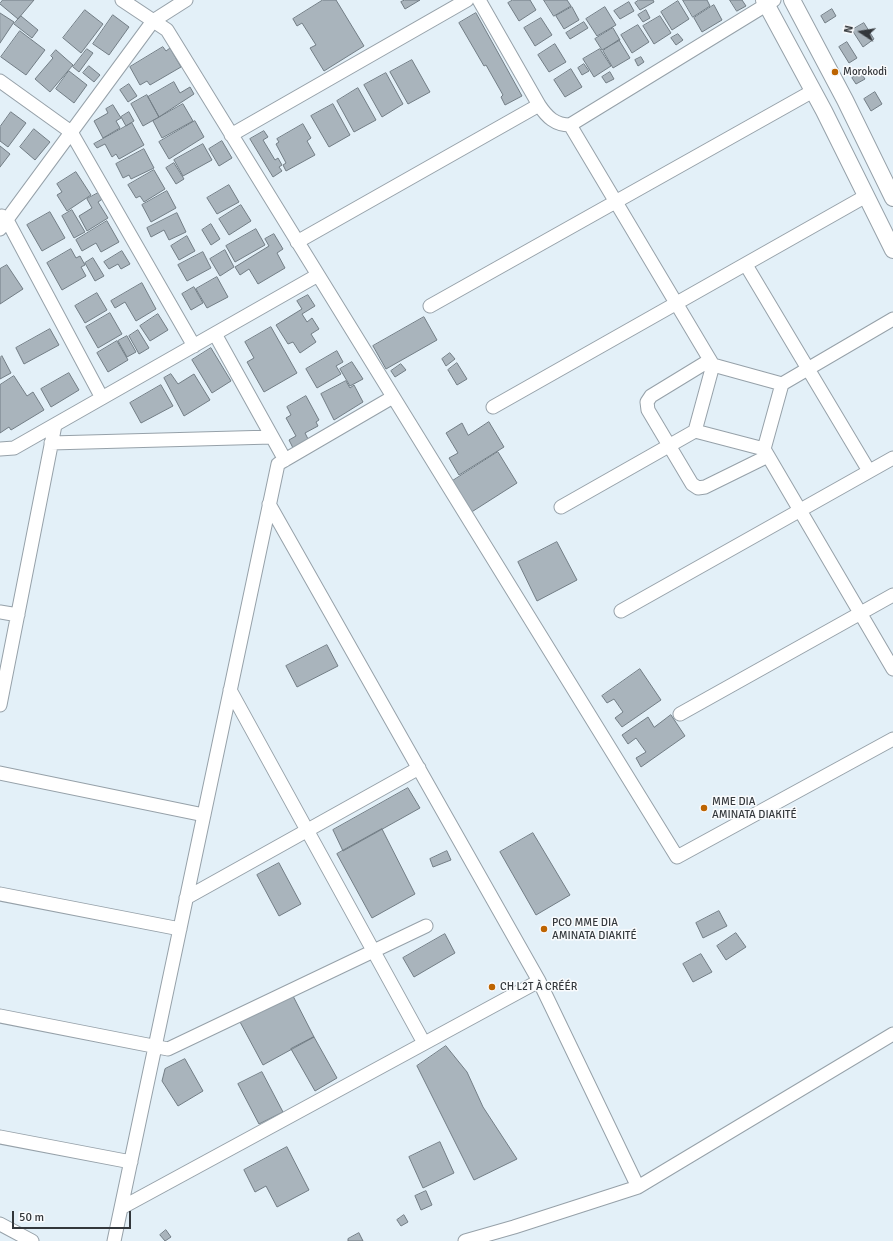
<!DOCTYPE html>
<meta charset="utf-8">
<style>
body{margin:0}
#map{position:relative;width:893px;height:1241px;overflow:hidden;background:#e3f0f8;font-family:Signika,sans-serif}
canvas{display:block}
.north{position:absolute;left:841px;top:12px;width:40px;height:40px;-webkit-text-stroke:3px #f9fbfd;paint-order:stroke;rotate:282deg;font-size:11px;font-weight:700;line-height:16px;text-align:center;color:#33373b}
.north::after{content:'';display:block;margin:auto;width:14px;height:18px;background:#33373b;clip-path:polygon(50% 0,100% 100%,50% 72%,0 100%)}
.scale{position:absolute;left:12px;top:1211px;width:119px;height:18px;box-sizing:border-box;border:2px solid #33373b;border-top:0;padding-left:5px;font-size:12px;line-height:14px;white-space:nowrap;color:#33373b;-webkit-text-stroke:3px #f9fbfd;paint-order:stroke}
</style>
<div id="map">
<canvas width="893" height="1241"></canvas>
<div class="north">N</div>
<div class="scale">50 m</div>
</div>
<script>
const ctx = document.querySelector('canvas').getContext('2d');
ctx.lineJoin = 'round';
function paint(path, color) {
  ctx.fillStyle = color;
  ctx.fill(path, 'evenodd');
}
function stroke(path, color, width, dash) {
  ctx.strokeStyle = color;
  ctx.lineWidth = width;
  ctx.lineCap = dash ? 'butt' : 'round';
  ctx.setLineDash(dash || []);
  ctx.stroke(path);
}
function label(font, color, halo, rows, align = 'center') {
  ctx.font = font + ' Signika,sans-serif';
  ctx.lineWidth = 3;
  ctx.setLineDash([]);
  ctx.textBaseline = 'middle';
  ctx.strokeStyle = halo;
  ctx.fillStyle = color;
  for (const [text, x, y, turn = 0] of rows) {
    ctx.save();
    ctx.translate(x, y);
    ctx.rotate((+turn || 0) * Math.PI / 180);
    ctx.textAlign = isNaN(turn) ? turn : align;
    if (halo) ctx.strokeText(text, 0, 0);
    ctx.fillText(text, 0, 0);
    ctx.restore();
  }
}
const building = new Path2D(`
 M3 0H34L18 19 0 4Z
 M323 0H336L364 46 324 71 310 48 316 45 302 23 297 26 293 19Z
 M405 0H420L405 9 401 2Z
 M513 0H530L536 10 519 21 508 3Z
 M544 0H567L571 6 554 16Z
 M639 0H653L654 2 640 10 635 3Z
 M683 0H707L710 6 693 17Z
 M730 0H742L746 6 737 11Z
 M678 1 689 19 672 30 661 12Z
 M629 2 634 11 620 19 614 11Z
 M714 5 722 20 702 32 694 18Z
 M572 7 579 20 564 29 556 16Z
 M605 7 616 25 597 36 586 19Z
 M832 9 836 16 825 23 821 16Z
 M85 10 103 24 81 53 63 38Z
 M646 10 650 18 643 22 638 15Z
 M0 13 14 22 0 43Z
 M476 13 522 96 505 105 501 97 503 95 486 65 484 66 459 23Z
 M113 15 129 27 109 55 93 44Z
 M21 16 38 30 32 38 14 24Z
 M660 16 671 33 654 44 643 26Z
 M541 18 552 35 535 46 524 28Z
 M584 22 588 28 570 39 566 33Z
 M864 23 874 39 863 47 852 30Z
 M638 25 649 42 632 53 621 35Z
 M613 28 620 40 602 50 595 39Z
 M20 31 45 50 26 75 1 57Z
 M678 34 683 40 676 45 671 38Z
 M619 40 630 58 613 68 603 51Z
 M847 42 857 58 849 63 839 47Z
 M555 44 566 62 549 72 538 55Z
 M163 47 166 51 170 48 181 67 150 85 147 81 140 85 130 67Z
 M87 49 93 53 79 72 73 67Z
 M600 49 611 66 594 77 583 59Z
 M56 50 73 65 50 92 35 79 53 58 51 56Z
 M641 57 644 62 638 66 635 60Z
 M412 60 430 92 408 104 390 72Z
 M584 64 589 71 582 75 578 68Z
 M89 66 100 75 94 82 83 73Z
 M571 69 582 87 565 97 554 80Z
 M69 71 87 85 74 103 56 89Z
 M610 72 614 79 606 83 602 77Z
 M386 73 403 104 382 117 364 85Z
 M861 73 865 79 856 84 852 78Z
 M174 82 180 93 190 87 194 94 159 117 148 97Z
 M129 84 137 96 128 102 120 90Z
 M358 88 376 120 354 132 337 101Z
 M875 92 882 104 871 111 864 99Z
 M147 95 159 117 143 126 131 104Z
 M183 104 193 121 162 138 153 121Z
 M333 104 350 135 329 147 311 116Z
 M113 105 121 118 116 121 120 128 103 138 94 121 108 113 106 109Z
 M11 112 26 123 8 147 0 141V127Z
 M129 112 134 121 126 126 121 117Z
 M195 121 204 137 169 159 159 142Z
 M132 123 144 145 119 159 116 154 112 157 105 144 97 148 94 144Z
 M303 124 311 138 307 141 315 155 286 171 283 165 286 163 276 144 279 142 277 139Z
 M34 129 50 142 35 160 20 147Z
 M264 131 268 137 263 140 275 160 278 158 282 165 279 167 282 171 273 177 250 139Z
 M222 141 232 158 219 166 209 149Z
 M203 144 212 160 183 176 174 160Z
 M0 146 10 154 0 167Z
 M144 149 154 168 131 179 129 175 123 178 116 164Z
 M174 163 184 179 176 184 166 168Z
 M154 170 165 189 144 202 140 196 136 198 128 185Z
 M76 172 91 195 67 211 57 195 62 192 57 184Z
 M229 185 239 202 217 214 207 198Z
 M167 191 176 208 151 222 142 205Z
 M100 192 104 198 98 202 108 218 87 231 79 216 92 208 87 199Z
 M241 205 251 221 229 235 219 219Z
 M72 210 85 232 74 238 62 216Z
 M50 212 65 238 42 251 27 225Z
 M177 213 186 232 169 240 164 230 151 237 147 228Z
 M107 221 119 242 101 252 96 243 82 251 76 240Z
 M211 224 220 239 211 245 202 230Z
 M256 229 265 245 235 262 226 246Z
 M274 234 283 249 277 253 285 268 258 284 249 269 240 275 235 267 269 246 265 239Z
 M187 236 195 251 179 260 171 246Z
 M71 249 76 258 80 256 85 265 81 267 86 276 62 290 47 263Z
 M225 250 234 267 220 276 210 259Z
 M122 251 130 264 121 269 118 264 109 269 104 262Z
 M203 252 211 268 187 281 178 265Z
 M93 258 104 276 95 281 85 263Z
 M7 265 23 289 0 304V269Z
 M217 277 228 297 207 308 196 289Z
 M142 283 156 309 136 321 125 302 115 308 111 301Z
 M194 287 203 303 191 310 182 294Z
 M97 293 107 310 85 323 75 306Z
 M308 295 315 306 302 314 307 322 312 318 319 329 311 334 316 342 300 353 293 342 288 344 276 325 302 309 297 301Z
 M110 313 122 334 98 348 86 327Z
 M158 314 168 330 150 341 140 326Z
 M424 317 437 340 386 369 373 346Z
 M271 327 297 373 264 392 247 362 254 358 245 342Z
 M50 329 59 345 24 364 16 348Z
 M138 330 149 348 139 354 129 336Z
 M127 336 136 352 127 357 118 341Z
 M117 341 128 360 108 372 97 353Z
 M211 348 231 381 212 393 192 360Z
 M337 351 343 362 336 366 341 374 317 388 306 369Z
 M450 353 455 359 446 366 442 359Z
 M2 356 11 373 0 379V358Z
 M352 362 363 379 350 386 340 369Z
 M457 363 467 379 457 385 448 370Z
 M401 364 406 370 395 377 391 371Z
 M69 373 79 390 51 407 41 389Z
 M171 374 178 384 194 374 210 400 184 416 164 378Z
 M14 376 27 396 33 392 44 410 11 430 9 427 0 433V385Z
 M346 381 350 388 354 385 363 402 334 420 321 394Z
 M161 385 173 406 141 423 130 403Z
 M306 396 319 420 316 422 318 426 305 433 308 439 293 448 289 440 296 436 286 418 291 415 287 407Z
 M489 422 504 447 459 475 449 458 458 453 446 433 462 423 468 435Z
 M498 452 517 483 470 513 451 482Z
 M557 542 577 580 537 601 518 562Z
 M327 645 338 666 297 687 286 666Z
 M640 669 661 700 622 727 615 718 623 712 614 699 607 703 602 696Z
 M671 715 685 736 641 767 636 758 646 752 636 738 628 744 622 735 648 717 654 727Z
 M408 788 420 808 343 851 333 830Z
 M382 829 415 894 372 918 337 854Z
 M533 833 570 895 536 915 500 852Z
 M447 851 451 860 433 867 430 859Z
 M279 863 301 904 279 916 257 875Z
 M719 911 727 926 703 938 696 923Z
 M736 933 746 947 726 960 717 946Z
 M445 934 455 953 414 977 403 958Z
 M701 954 712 972 693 982 683 964Z
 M292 994 314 1037 263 1065 240 1022Z
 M314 1037 337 1078 315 1091 291 1049Z
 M446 1046 467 1072 483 1107 517 1159 474 1180 417 1066Z
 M185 1059 203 1091 178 1106 162 1081 165 1069Z
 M262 1072 283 1112 259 1124 238 1084Z
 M440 1142 454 1173 423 1188 409 1157Z
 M287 1147 309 1190 277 1207 266 1186 255 1192 244 1170Z
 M426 1191 432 1205 421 1210 415 1196Z
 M404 1215 408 1222 401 1226 397 1220Z
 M166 1230 171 1237 165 1241 160 1235Z
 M359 1233 363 1241H348V1239Z`);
const minor = new Path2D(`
 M122 0 167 30 677 857 893 739
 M479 0 539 105C547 117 555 125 570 125L774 0
 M0 81 71 132 194 346
 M570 125 713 365 695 431 764 449 782 384 713 365
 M231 135 467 0
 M2 216 7 220 102 398
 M0 229 153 21 186 0
 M297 242 539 105
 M746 265 869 471
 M430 306 813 91
 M215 334 285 460
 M710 360 651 396 647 402 648 410 692 484 698 488 705 487 768 456
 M782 384 893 319
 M493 407 866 196
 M51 443 272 437
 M0 449 14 448 318 275
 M764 449 893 669
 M269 504 539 981 638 1187
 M561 507 695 431
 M621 611 893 458
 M0 612 18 615
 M230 690 424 1043
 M0 705 55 425
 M680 714 893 595
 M0 773 204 815
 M0 894 180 929
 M186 898 419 768
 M0 1016 168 1049 426 926
 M0 1137 131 1162
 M121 1208 539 981
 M0 1224 32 1241
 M114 1241 278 464 393 397
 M465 1241 514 1227 638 1187 893 1034`);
const tertiary = new Path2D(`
 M764 0 824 111 893 250
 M792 0 845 100 893 198`);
const markers = [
 [835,72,4,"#bd6401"],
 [704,808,4,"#bd6401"],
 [544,929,4,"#bd6401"],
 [492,987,4,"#bd6401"]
];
const poiNames = [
 ["Morokodi",843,72],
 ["MME DIA",712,802],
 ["AMINATA DIAKITÉ",712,815],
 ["PCO MME DIA",552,923],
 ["AMINATA DIAKITÉ",552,936],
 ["CH L2T À CRÉÉR",500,987]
];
paint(building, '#a9b4bc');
stroke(building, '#727d85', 1);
stroke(minor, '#96a1a9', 15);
stroke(tertiary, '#96a1a9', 18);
stroke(minor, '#fff', 13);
stroke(tertiary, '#fff', 16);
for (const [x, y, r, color] of markers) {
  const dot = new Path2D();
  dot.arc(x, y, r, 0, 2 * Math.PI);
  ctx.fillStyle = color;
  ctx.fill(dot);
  stroke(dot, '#f9fbfd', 1.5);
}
label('11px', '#33373b', '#f9fbfd', poiNames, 'left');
</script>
